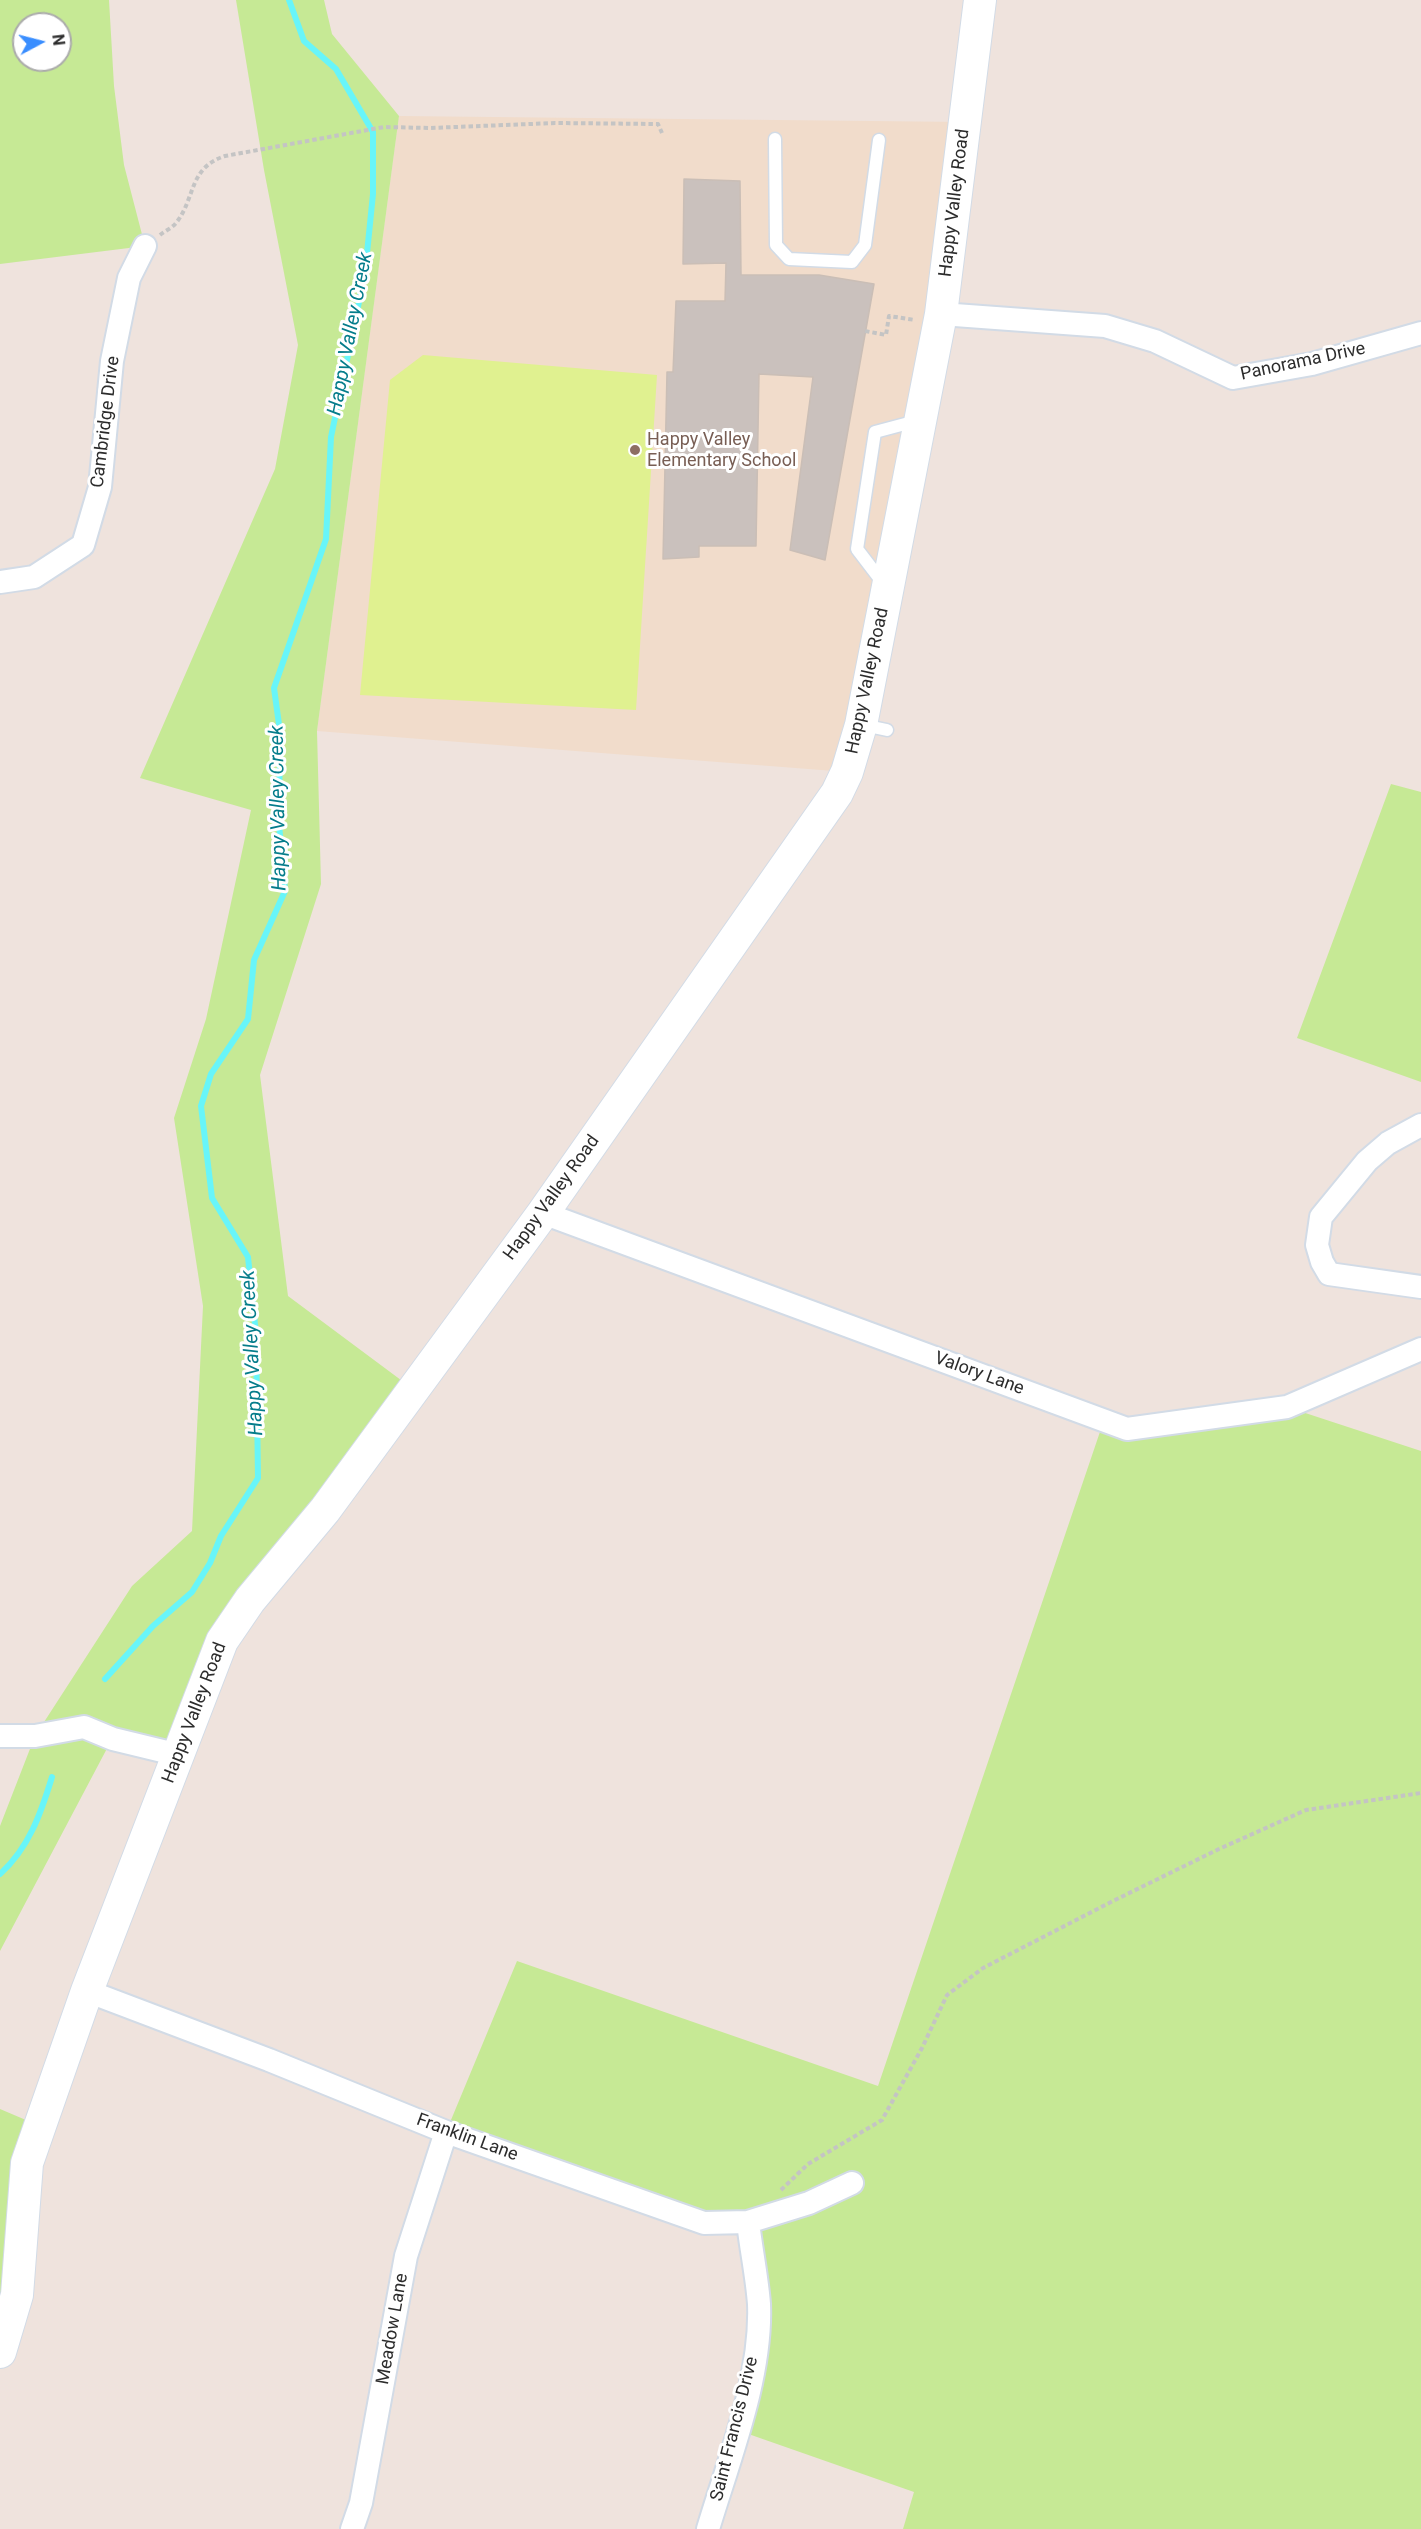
<!DOCTYPE html>
<style>
body{margin:0}
#map{position:relative;width:1421px;height:2529px;overflow:hidden;background:#efe3dd;font-family:Roboto,sans-serif}
canvas{display:block}
.north{position:absolute;left:12px;top:12px;width:60px;height:60px;box-sizing:border-box;background:#fff;border:2px solid #ababab;border-radius:50%;rotate:83deg;font-size:16px;font-weight:700;line-height:24px;text-align:center;color:#2c2c2c}
.north::after{content:'';display:block;margin:auto;width:21px;height:27px;background:#3a8eff;clip-path:polygon(50% 0,100% 100%,50% 72%,0 100%)}
</style>
<div id="map">
<canvas width="1421" height="2529"></canvas>
<div class="north">N</div>
</div>
<script>
const ctx = document.querySelector('canvas').getContext('2d');
ctx.lineJoin = 'round';
function paint(path, color) {
  ctx.fillStyle = color;
  ctx.fill(path, 'evenodd');
}
function stroke(path, color, width, dash) {
  ctx.strokeStyle = color;
  ctx.lineWidth = width;
  ctx.lineCap = dash ? 'butt' : 'round';
  ctx.setLineDash(dash || []);
  ctx.stroke(path);
}
function label(font, color, halo, rows, align = 'center') {
  ctx.font = font + ' Roboto,sans-serif';
  ctx.lineWidth = 6;
  ctx.setLineDash([]);
  ctx.textBaseline = 'middle';
  ctx.strokeStyle = halo;
  ctx.fillStyle = color;
  for (const [text, x, y, turn = 0] of rows) {
    ctx.save();
    ctx.translate(x, y);
    ctx.rotate((+turn || 0) * Math.PI / 180);
    ctx.textAlign = isNaN(turn) ? turn : align;
    if (halo) ctx.strokeText(text, 0, 0);
    ctx.fillText(text, 0, 0);
    ctx.restore();
  }
}
const education = new Path2D(`
 M399 116 965 122 847 772 317 731Z`);
const green = new Path2D(`
 M0 0H109L114 86 124 165 145 246 0 264ZM24 24H60V60H24Z
 M236 0H324L332 34 399 116 317 731 321 884 260 1075 288 1296 413 1389 250 1600 179 1755 112 1739 0 1951V1826L35 1736 132 1586 192 1531 203 1306 174 1118 206 1019 251 810 140 778 275 469 298 345 264 170Z
 M1391 784 1421 792V1082L1297 1038Z
 M1287 1407 1421 1451V2529H903L914 2492 737 2430 755 2358 748 2222 704 2223 446 2132 517 1961 878 2086 1104 1420Z
 M0 2109 40 2126 0 2352Z`);
const pitch = new Path2D(`
 M423 355 657 375 636 710 360 695 390 380Z`);
const stream = new Path2D(`
 M105 1679 153 1626 192 1592 210 1563 221 1536 258 1478 256 1334 248 1257 212 1198 201 1106 211 1074 248 1019 254 960 285 891 278 813 281 739 274 688 326 539 331 437 365 273 373 194V132L336 69 304 41 289 0
 M0 1874C29 1848 41 1813 52 1777`);
const building = new Path2D(`
 M684 179 740 181 741 275H819L874 284 825 560 790 550 813 377 759 374 756 546H699V557L663 559 667 372H673L676 301H725L726 263 683 264Z`);
const path = new Path2D(`
 M160 235C165 231 172 228 176 223 196 198 188 168 225 156L384 127 430 128 555 123 658 124 662 133
 M865 331 886 335 889 316 915 320
 M781 2190 808 2164 882 2120 922 2048 947 1995 983 1968 1113 1901 1219 1849 1306 1810 1421 1793`);
const lane = new Path2D(`
 M775 139 776 245 789 259 852 262 865 245 879 140
 M883 583 857 549 875 432 920 420
 M863 725 887 730`);
const street = new Path2D(`
 M941 314 1105 326 1155 341 1233 378 1312 364 1421 333
 M0 582 34 577 83 545 100 487 112 361 129 278 145 246
 M1421 1125 1388 1143 1367 1161 1321 1217 1317 1245 1322 1262 1329 1274 1421 1287
 M543 1213 1127 1429 1287 1407 1421 1349
 M0 1736H35L84 1727 113 1739 179 1755
 M87 1991 269 2060 446 2132 704 2223 748 2222 809 2203 852 2183
 M352 2529 361 2503 406 2256 446 2132
 M708 2529C729 2459 762 2377 759 2304 757 2277 751 2249 748 2222`);
const secondary = new Path2D(`
 M0 2352 17 2295 27 2163 87 1991 222 1641 250 1600 325 1510 543 1213 837 793 847 772 861 725 941 314 980 0`);
const markers = [
 [635,450,6,"#8d6e63"]
];
const streetNames = [
 ["Happy Valley Road",955,203,-83],
 ["Panorama Drive",1303,362,-12],
 ["Cambridge Drive",106,422,-83],
 ["Happy Valley Road",868,681,-78],
 ["Happy Valley Road",552,1198,-54],
 ["Valory Lane",979,1374,20],
 ["Happy Valley Road",195,1713,-69],
 ["Franklin Lane",467,2138,20],
 ["Meadow Lane",393,2329,-80],
 ["Saint Francis Drive",735,2429,-76]
];
const educationNames = [
 ["Happy Valley",647,440],
 ["Elementary School",647,461]
];
const waterNames = [
 ["Happy Valley Creek",351,334,-79],
 ["Happy Valley Creek",279,808,-91],
 ["Happy Valley Creek",253,1353,-93]
];
paint(education, '#f1dccb');
paint(green, '#c6e995');
paint(pitch, '#e0f190');
stroke(stream, '#68f5f9', 6);
paint(building, '#cac1bd');
stroke(building, '#cabeb6', 1.5);
stroke(lane, '#d2dbe6', 15);
stroke(street, '#d2dbe6', 26);
stroke(secondary, '#d2dbe6', 34);
stroke(path, '#c4c4c4', 4, [4.5, 3]);
stroke(lane, '#fff', 12);
stroke(street, '#fff', 22);
stroke(secondary, '#fff', 32);
for (const [x, y, r, color] of markers) {
  const dot = new Path2D();
  dot.arc(x, y, r, 0, 2 * Math.PI);
  ctx.fillStyle = color;
  ctx.fill(dot);
  stroke(dot, '#fff', 2);
}
label('18px', '#2c2c2c', '#fff', streetNames);
label('18px', '#785e54', '#fff', educationNames, 'left');
label('italic 20px', '#057d8b', '#fff', waterNames);
</script>
